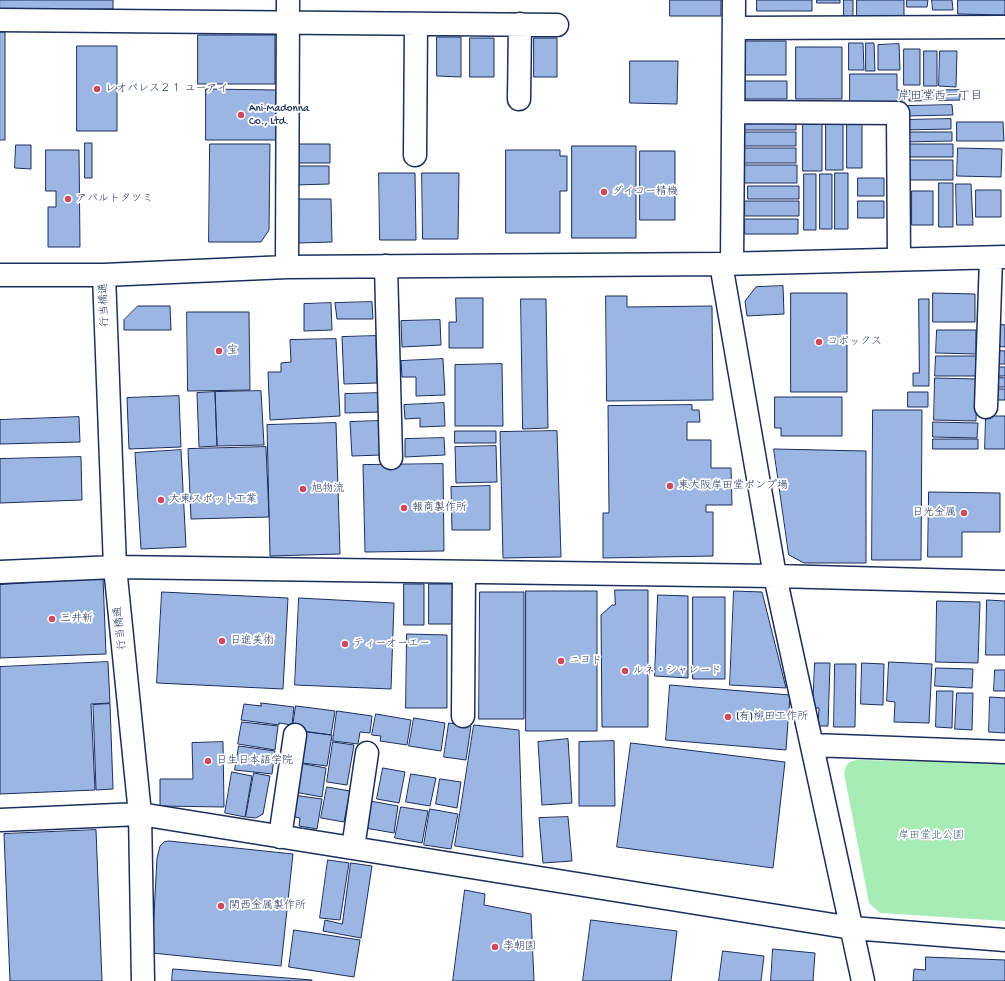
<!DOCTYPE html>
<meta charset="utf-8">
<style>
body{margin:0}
canvas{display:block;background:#fff}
</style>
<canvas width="1005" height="981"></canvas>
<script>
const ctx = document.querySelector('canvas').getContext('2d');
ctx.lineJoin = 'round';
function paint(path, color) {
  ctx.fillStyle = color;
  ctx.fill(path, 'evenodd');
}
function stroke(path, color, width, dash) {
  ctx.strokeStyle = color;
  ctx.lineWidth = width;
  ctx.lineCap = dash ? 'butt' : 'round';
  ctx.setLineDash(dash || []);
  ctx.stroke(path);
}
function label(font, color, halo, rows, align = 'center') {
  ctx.font = font + ' "Gochi Hand","Klee One",sans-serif';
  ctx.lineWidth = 3.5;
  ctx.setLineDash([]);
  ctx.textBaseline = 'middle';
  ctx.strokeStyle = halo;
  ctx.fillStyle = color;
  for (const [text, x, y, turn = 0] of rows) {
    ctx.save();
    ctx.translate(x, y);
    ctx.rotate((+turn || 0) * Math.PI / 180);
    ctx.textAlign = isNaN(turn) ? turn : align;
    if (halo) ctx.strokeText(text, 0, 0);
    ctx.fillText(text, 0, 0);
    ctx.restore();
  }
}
const green = new Path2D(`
 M858 760 1005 763V921L880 913 869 903 844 773C846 764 848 761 858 760Z`);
const building = new Path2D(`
 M0 0H113V9L0 10Z
 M670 0H721V16H670Z
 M757 0H812V11H757Z
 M817 0H840V3H817Z
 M844 0H853V18H844Z
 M857 0H904V18H857Z
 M907 0H928L927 7H907Z
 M932 0H952L953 10H933Z
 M958 0H1005V15L958 14Z
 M0 32H5V140H0Z
 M198 35H275V84H198Z
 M437 37H461V77L437 76Z
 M470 38H494V77H470Z
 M534 38H557V77H534Z
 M745 41H786V75H745Z
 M849 43H863L864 70H849Z
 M866 43H874L875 71H866Z
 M899 44 900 70H878V45Z
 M77 46H117V131H77Z
 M796 47H842V99H796Z
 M904 49H920V85H904Z
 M924 51H937V86H924Z
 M940 51H957L956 87 939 86Z
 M630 61H678L677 104 630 103Z
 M850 74H897V90H904V103L850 104Z
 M745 81H787V99H745Z
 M206 89 276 90V140H206Z
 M960 90V100L909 101V91Z
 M952 105 953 115 907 116V106Z
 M744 116H796V130H744Z
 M803 116H822V171H803Z
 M826 117H843V170H826Z
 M847 117H862V168H847Z
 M951 119V129L902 130V120Z
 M957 122H1003L1004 141H957Z
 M744 132H796V146H744Z
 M902 132H952V141L902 142Z
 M85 143H92V178H85Z
 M210 144H270L269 230 261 242H209Z
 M296 144H330V163H296Z
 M902 144H953V157H902Z
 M16 145H31V169L15 168Z
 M572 146H636V238H572Z
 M744 148H796V163H744Z
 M958 148 1002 149 1001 177 957 176Z
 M46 150H79L80 247H48V207H56V191H46Z
 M506 150H560V156H567V191H560V233H506Z
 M640 151H675V220H640Z
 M903 160H953V180H903Z
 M744 165H797V183H744Z
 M296 166H329V184L296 185Z
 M379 173H415L416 240H380Z
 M422 173H459L458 239H423Z
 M835 173H848V229H835Z
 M804 174H816V230H804Z
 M820 174H832V229H820Z
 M858 178H884V196H858Z
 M939 183H953V227H939Z
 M956 184H971L973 225H957Z
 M748 186H799V199H748Z
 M976 190H1001V217H976Z
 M912 191H933V225H912Z
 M297 199H331L332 242 298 243Z
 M745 201H799V216H745Z
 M858 201H884V218H858Z
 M745 219H798V234H745Z
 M783 286 784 314 747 316 745 301 756 287Z
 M791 293H847V392H791Z
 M933 293 975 294V322H933Z
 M606 296H627V307L712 306 713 400 607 401Z
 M456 298H483V348H449V322H456Z
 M521 299H546L548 428 523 429Z
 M919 299H929V386H913V373H919Z
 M372 302 373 319H337L335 303Z
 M331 303 332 330 304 331V304Z
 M138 306H170L171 330H124V320Z
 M187 312H249L250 390 188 391Z
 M440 320 441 345 402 347 401 321Z
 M998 324 1005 325V347L996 346Z
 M937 330H976V354L936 353Z
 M376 336 377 383 344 384 342 337Z
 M336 339 340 416 270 420 268 372H281V363L291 362 290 340Z
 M992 350 1005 351V364H992Z
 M936 356H978V376H935Z
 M443 359 445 395 416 396V377H402L401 361Z
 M502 364 503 426H455V365Z
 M991 367H1005V376H991Z
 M990 377 1005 378V387H990Z
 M935 378 977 379 976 421 934 420Z
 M992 389H1005V400H992Z
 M261 391 264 445 217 446 215 392Z
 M215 392 217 446 199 447 197 393Z
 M908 392H928V407H908Z
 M381 393V412L345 413V394Z
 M179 396 181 447 129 449 127 398Z
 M775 397H842V436H781V428H775Z
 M444 403 445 426 420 427V418L405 419 404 405Z
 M692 405V410H699L700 422H687V440H711V468H731L732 505H706V512H713V556L603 558V513H609L608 406Z
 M873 410H922L921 560H872Z
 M986 416H1005V449H985Z
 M79 417 80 442 0 444V420Z
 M380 421 382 455 352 456 350 422Z
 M933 422 978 423 977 438 933 437Z
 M336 423 340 554 270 556 267 425Z
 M455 431H496V443H455Z
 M557 431 561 557 503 558 500 432Z
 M444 438 445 455 405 457V439Z
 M933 439H978V449H933Z
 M496 446 497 482 456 483 455 447Z
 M266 447 269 517 191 519 188 449Z
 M774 449 866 451V563H804L789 555Z
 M181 450 186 547 141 549 135 453Z
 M81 457 82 500 0 503V459Z
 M443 464 444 551 365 552 363 465Z
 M490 486V530H452L451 487Z
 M929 492 1000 493V532H962V557H928Z
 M103 578 106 654 0 658V585Z
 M404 584H424V625H404Z
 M429 584H454V624H429Z
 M615 590H648V727H602L601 615 612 605H615Z
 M526 591H597V731H526Z
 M734 591 762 592 786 688 730 685Z
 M162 592 288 598 283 689 157 683Z
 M480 592H524V719H479Z
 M658 595 688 596V678L655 676Z
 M693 597H725V679H693Z
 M299 598 394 603 391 689 295 685Z
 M987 600 1005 601V655H986Z
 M937 601 980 602 978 663 936 662Z
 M407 634 447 635V708H406Z
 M108 662 110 703 91 704 95 790 0 794V667Z
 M889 662 932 664 929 723 894 722 895 702 887 701Z
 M815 663H830L828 726H818L819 708H813Z
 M862 663 884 664 883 705 861 704Z
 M835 664H856L855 727H834Z
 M936 668 973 669 972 688 935 686Z
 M995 670H1005V691H994Z
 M670 685 790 695 786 750 666 740Z
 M937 691H953L952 728 936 727Z
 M957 693H973L972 730 955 729Z
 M990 697 1005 698V733L989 732Z
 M261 703 294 707 292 725 279 723V725L241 720 244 704 261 706Z
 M110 704 113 789 96 790 93 705Z
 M296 706 335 711 331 735 303 731 304 727 293 726Z
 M337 711 372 716 370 733 360 732 358 744 333 741Z
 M376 714 411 720 407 745 380 741 381 736 372 735Z
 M414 718 445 723 441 751 409 746Z
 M242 722 278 726 275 750 238 744Z
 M449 723 471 726 466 760 444 757Z
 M474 725 519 730 523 857 455 846Z
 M307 732 332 735 327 766 302 763Z
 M568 739 572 803 542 805 538 742Z
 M614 741 615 806H579V742Z
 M223 742 224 807 160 806V779H193L192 743Z
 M333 742 354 745 347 785 327 782Z
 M631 743 785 762 773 868 617 847Z
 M239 746 275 751 272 774 235 770Z
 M299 763 326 768 322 797 294 792Z
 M383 768 405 772 399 803 377 799Z
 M232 772 252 776 245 817 225 813Z
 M254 773 270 776 263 814 256 818 246 817Z
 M411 774 436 778 430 806 406 802Z
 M440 779 461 782 457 808 436 804Z
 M327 787 350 791 344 822 321 818Z
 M293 795 322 799 317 829 299 826 300 818 290 816Z
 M370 801 398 806 394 833 365 828Z
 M401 807 428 811 422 843 395 838Z
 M430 809 458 814 451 849 424 845Z
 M568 817 572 861 543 863 539 818Z
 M96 830 102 981H10L4 834Z
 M169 841 293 854 281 966 152 953 157 858 160 846 164 842Z
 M328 860 349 863 340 920 320 918Z
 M351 863 372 866 361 938 323 931 325 920 342 924Z
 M465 890 485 894 484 905 531 914 534 981H453Z
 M591 920 677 931 671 981H583Z
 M294 930 360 940 354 977 289 967Z
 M773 949 815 953 813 981H771Z
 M723 951 764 956 761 981H719Z
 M926 957 1005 960V981H913L914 969 925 970Z
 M173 969 312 980V981H172Z`);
const minor = new Path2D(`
 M0 20 557 25
 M735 28 1005 27
 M519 99 520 24
 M733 112 898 113 899 259
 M415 155 416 24
 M732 263 734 0
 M721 264 775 576 863 981
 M386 266 391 458
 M287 267 288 0
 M0 275H104L287 267 721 264 1005 257
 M104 275 115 567 140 814 143 981
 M986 407 991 258
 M0 572 115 567 775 576 1005 582
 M463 716 464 572
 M812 745 1005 752
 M0 820 140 814 852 928 1005 940
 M280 837 295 735
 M353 848 367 753`);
const markers = [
 [97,89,4,"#d1495b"],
 [241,115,4,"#d1495b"],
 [604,192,4,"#d1495b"],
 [68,199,4,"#d1495b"],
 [819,342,4,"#d1495b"],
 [219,351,4,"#d1495b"],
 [670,486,4,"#d1495b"],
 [303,489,4,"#d1495b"],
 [161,500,4,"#d1495b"],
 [404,508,4,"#d1495b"],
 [964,513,4,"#d1495b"],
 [52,619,4,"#d1495b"],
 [222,641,4,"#d1495b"],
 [345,644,4,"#d1495b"],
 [561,661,4,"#d1495b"],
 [625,671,4,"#d1495b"],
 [728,717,4,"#d1495b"],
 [208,761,4,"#d1495b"],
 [221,906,4,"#d1495b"],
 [495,947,4,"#d1495b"]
];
const poiNames = [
 ["レオパレス２１ ユーアイ",105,89],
 ["Ani-Madonna",249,109],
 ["Co., Ltd.",249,122],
 ["ダイコー精機",612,192],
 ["アパルトタツミ",76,199],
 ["コボックス",827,342],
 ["宝",227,351],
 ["東大阪岸田堂ポンプ場",678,486],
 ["旭物流",311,489],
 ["大東スポット工業",169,500],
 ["報商製作所",412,508],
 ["日光金属",956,513,"right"],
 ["三井新",60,619],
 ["日進美術",230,641],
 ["ティーオーエー",353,644],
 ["ニヨド",569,661],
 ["ルネ・シャレード",633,671],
 ["(有)柳田工作所",736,717],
 ["日生日本語学院",216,761],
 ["関西金属製作所",229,906],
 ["李朝園",503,947]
];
const streetNames = [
 ["行当橋通",105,305,-92],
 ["行当橋通",121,628,-96]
];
const parkNames = [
 ["岸田堂北公園",931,836]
];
const neighbourhoodNames = [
 ["岸田堂西一丁目",940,97]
];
paint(green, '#a7ebb5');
paint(building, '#9cb6e3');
stroke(building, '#1b2f5e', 1);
stroke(minor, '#1b2f5e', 25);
stroke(minor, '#fff', 22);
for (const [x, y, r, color] of markers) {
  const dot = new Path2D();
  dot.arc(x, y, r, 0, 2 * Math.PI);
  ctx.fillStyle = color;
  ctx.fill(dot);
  stroke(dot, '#fff', 1.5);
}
label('11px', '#1b2f5e', '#fff', poiNames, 'left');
label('11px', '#1b2f5e', '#fff', streetNames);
label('11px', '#3e5e74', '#fff', parkNames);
label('12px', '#1b2f5e', '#fff', neighbourhoodNames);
</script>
